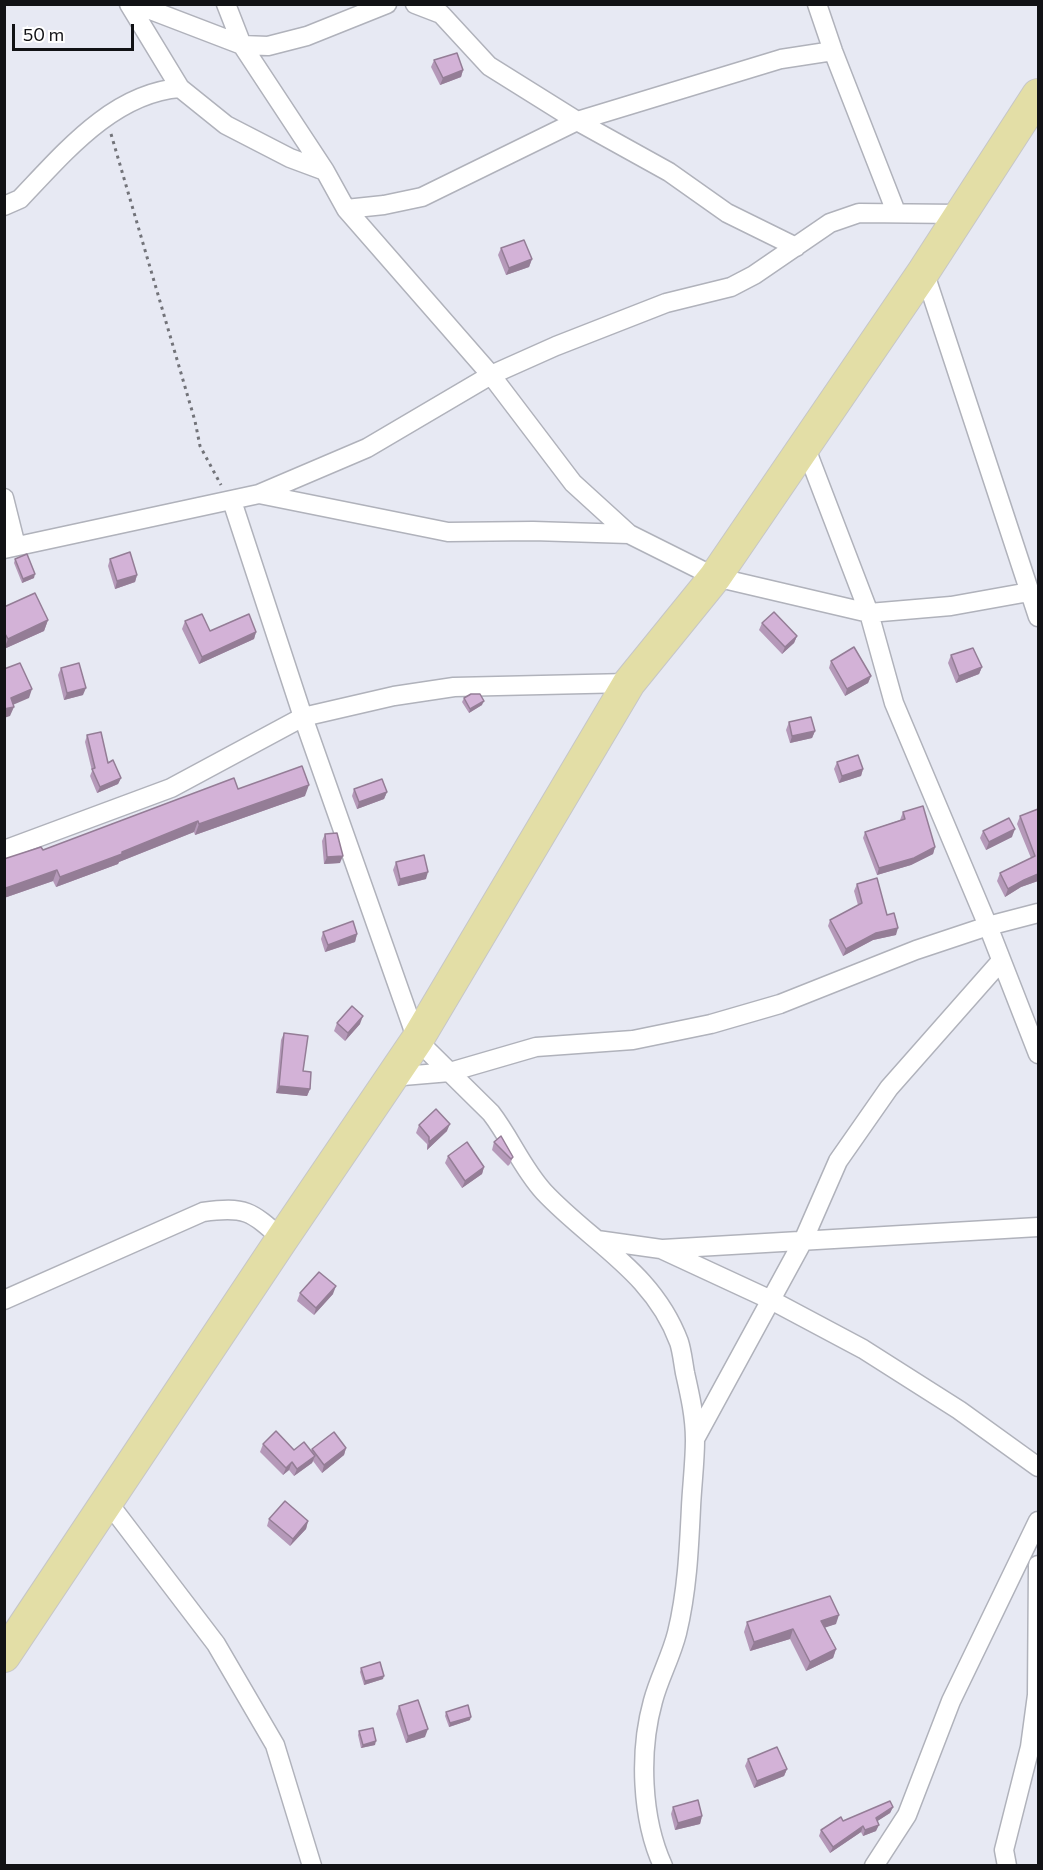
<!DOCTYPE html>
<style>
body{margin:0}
#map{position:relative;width:1043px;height:1870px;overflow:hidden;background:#e7e9f3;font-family:Commissioner,sans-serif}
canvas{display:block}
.frame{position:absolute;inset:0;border:6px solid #111215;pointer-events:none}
.scale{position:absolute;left:12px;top:24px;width:122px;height:27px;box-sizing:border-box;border:3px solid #111215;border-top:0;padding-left:8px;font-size:18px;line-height:21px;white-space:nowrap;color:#111215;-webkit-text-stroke:4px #fff;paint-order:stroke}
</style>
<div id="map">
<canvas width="1043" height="1870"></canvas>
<div class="frame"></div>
<div class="scale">50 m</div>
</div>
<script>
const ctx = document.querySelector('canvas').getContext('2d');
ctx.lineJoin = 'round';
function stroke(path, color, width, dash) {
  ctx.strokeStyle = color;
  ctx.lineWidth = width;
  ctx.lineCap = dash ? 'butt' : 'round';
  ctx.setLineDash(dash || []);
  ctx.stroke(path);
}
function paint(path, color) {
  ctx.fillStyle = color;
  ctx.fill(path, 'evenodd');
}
const path = new Path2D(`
 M111 134 195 421 200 446 221 485`);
const minor = new Path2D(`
 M129 4 180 88
 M135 4 242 45 268 46 307 36 387 4
 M226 4 242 45 325 171
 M415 4 441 14 489 66 577 121 669 172 727 213 796 247
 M817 4 833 51 896 212
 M4 206 20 199C64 153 113 93 180 88L226 125 290 158 325 171 346 209 491 375 573 483 629 534
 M346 209 384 205 422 197 577 121 781 59 833 51
 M924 271 1038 617
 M805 446 869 613 894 703 988 926 1038 1054
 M259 494 448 532 533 531 629 534 715 577 869 613 951 606 1029 592
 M4 498 16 546
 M232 501 303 717 417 1040 491 1113C511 1139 522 1168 544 1192 592 1243 653 1272 679 1342 682 1351 683 1362 685 1373 690 1395 695 1417 695 1440 695 1462 692 1485 691 1507 689 1550 687 1592 677 1633 671 1657 659 1678 653 1701 639 1751 641 1818 663 1866
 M4 549 259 494 367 448 491 375 556 346 666 303 731 287 754 275 830 223 859 213 960 214
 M4 850 171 788 303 717 394 696 454 687 629 683
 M391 1077 450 1072 536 1047 633 1040 711 1024 780 1004 916 950 988 926 1038 913
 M597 1240 661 1249 771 1300 863 1349 959 1410 1038 1467
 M663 1249 1038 1227
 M4 1300 203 1212C245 1206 251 1211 282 1239
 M695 1439 803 1241 838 1161 889 1088 1001 961
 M107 1501 216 1644 275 1745 312 1866
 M874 1866 907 1815 951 1701 1038 1521
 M1007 1866 1004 1850 1030 1747 1037 1695 1038 1565`);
const trunk = new Path2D(`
 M4 1656 282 1239 417 1040 629 683 715 577 924 271 1038 95`);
const wall = new Path2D(`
 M434 60 463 70 461 77 440 85 431 67Z
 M501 248 532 259 529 267 506 275 498 255Z
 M15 559 34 578 22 583 14 563Z
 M110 559 137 575 135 582 115 589 108 566Z
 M4 607 48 620 44 631 4 649Z
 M185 621 210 631 256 632 254 639 199 664 182 629Z
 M762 623 797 636 794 643 782 654 759 630Z
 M951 655 982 667 979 674 956 683 948 663Z
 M831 661 871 676 868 683 845 696 829 668Z
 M61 668 83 695 64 700 58 675Z
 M464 698 482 705 469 713 462 702Z
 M789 722 815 731 812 738 790 743 786 730Z
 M87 735 121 778 118 784 97 793 90 776 92 771 85 742Z
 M837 762 863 769 861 776 839 783 834 769Z
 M238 789 305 796 195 835 194 832 119 862 118 864 56 887 53 881 4 898V859L43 850Z
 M354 789 387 792 384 799 357 809 352 796Z
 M1038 809V881L1021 887 1005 897 997 881 1000 873 1031 858 1017 824 1020 816Z
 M903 812 935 847 933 854 911 865 877 875 863 838 865 832 900 820Z
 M983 831 1012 837 986 850 980 838Z
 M325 834 340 863 324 864 322 841Z
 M396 862 426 879 398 886 393 870Z
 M857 884 887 915 896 935 873 940 843 956 828 926 830 920 858 905 854 891Z
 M323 932 357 934 355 942 325 952 321 939Z
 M337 1023 360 1024 345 1041 334 1031Z
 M284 1033 303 1071 310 1089 307 1096 276 1093 281 1040Z
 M419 1125 447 1131 427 1150V1144L416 1133Z
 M494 1142 513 1157 510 1164 508 1166 492 1150Z
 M448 1156 484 1167 482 1174 462 1188 445 1163Z
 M300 1293 333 1294 314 1315 297 1301Z
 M263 1444 294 1450 311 1451 312 1449 346 1448 344 1455 322 1473 313 1461 312 1463 294 1476 289 1470 283 1475 260 1452Z
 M269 1519 308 1521 306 1529 290 1546 267 1526Z
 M747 1622 836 1624 825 1627 836 1649 833 1658 806 1671 790 1639 750 1651 744 1632Z
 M361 1668 383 1679 364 1685 360 1672Z
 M399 1706 425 1737 406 1743 396 1714Z
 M446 1712 470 1720 449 1727 445 1716Z
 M359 1731 375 1745 361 1748 358 1735Z
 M748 1759 787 1769 784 1776 754 1788 745 1766Z
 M673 1807 702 1816 700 1824 675 1830 671 1814Z
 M893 1807 890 1813 877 1821 876 1831 863 1836 861 1832 830 1853 819 1836 821 1830 843 1821Z`);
const shadedWall = new Path2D(`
 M463 70 461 77 440 85 443 78Z
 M532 259 529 267 506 275 509 268Z
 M35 574 34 578 22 583 23 579Z
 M137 575 135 582 115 589 117 581Z
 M48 620 44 631 4 649 8 639Z
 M256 632 254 639 199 664 202 657Z
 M797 636 794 643 782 654 785 647Z
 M982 667 979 674 956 683 959 676Z
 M871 676 868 683 845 696 847 689Z
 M86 688 83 695 64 700 67 693Z
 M32 689 29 698 8 707 11 698Z
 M484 701 482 705 469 713 470 709Z
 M14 707 10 716 4 718V709Z
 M815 731 812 738 790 743 792 736Z
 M863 769 861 776 839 783 842 776Z
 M121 778 118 784 97 793 100 787Z
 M309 785 305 796 195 835 199 824Z
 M387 792 384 799 357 809 359 802Z
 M198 821 194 832 119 862 118 864 56 887 60 877Z
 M1015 829 1012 837 986 850 989 842Z
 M935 847 933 854 911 865 877 875 879 868Z
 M343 856 340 863 324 864 327 857Z
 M57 870 53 881 4 898V893L6 888Z
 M428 872 426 879 398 886 400 879Z
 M1038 874V881L1021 887 1005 897 1008 889 1024 880Z
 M898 928 896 935 873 940 843 956 846 949 876 933Z
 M357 934 355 942 325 952 328 945Z
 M363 1016 360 1024 345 1041 348 1033Z
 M279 1086 310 1089 307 1096 276 1093Z
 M450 1124 447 1131 427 1150 429 1142Z
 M484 1167 482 1174 462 1188 465 1181Z
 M336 1286 333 1294 314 1315 316 1308Z
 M346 1448 344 1455 322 1473 324 1465Z
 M315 1456 312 1463 294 1476 297 1469Z
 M292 1462 289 1470 283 1475 286 1468Z
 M308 1521 306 1529 290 1546 293 1539Z
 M839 1615 836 1624 818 1630 821 1621Z
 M793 1629 790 1639 750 1651 754 1642Z
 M836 1649 833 1658 806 1671 810 1662Z
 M384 1676 383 1679 364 1685 365 1681Z
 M471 1717 470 1720 449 1727 450 1723Z
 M428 1729 425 1737 406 1743 408 1736Z
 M376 1741 375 1745 361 1748 363 1745Z
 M787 1769 784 1776 754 1788 757 1781Z
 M893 1807 890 1813 873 1824 876 1818Z
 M702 1816 700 1824 675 1830 678 1823Z
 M879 1825 876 1831 863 1836 865 1830Z
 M863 1826 861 1832 830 1853 833 1847Z`);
const building = new Path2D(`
 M457 53 463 70 443 78 434 60Z
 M524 240 532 259 509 268 501 248Z
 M130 552 137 575 117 581 110 559Z
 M27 554 35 574 23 579 15 559Z
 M35 593 48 620 8 639 4 632V607Z
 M774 612 797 636 785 647 762 623Z
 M202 614 210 631 249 614 256 632 202 657 185 621Z
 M854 647 871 676 847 689 831 661Z
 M973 648 982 667 959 676 951 655Z
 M20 663 32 689 11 698 14 707 4 709V669Z
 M79 663 86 688 67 693 61 668Z
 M471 694H480L484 701 470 709 464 698Z
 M811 717 815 731 792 736 789 722Z
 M101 732 108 763 113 760 121 778 100 787 92 769 95 768 87 735Z
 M858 755 863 769 842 776 837 762Z
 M302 766 309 785 199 824 198 821 122 852V854L60 877 57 870 6 888 4 884V859L41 847 43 850 234 778 238 789Z
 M382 779 387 792 359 802 354 789Z
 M923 806 935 847 914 858 879 868 865 832 905 819 903 812Z
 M1038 809V874L1024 880 1008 889 1000 873 1035 856 1020 816Z
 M1009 818 1015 829 989 842 983 831Z
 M337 833 343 856 327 857 325 834Z
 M424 855 428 872 400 879 396 862Z
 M877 878 887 915 894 913 898 928 876 933 846 949 830 920 862 903 857 884Z
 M353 921 357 934 328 945 323 932Z
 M352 1006 363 1016 348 1033 337 1023Z
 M284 1033 308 1036 303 1071 311 1072 310 1089 279 1086Z
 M436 1109 450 1124 429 1142V1137L419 1125Z
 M501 1136 513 1157 511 1159 494 1142Z
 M467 1142 484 1167 465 1181 448 1156Z
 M319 1272 336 1286 316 1308 300 1293Z
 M276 1431 294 1450 304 1442 315 1456 297 1469 292 1462 286 1468 263 1444Z
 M334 1432 346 1448 324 1465 312 1449Z
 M285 1501 308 1521 293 1539 269 1519Z
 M830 1596 839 1615 821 1621 836 1649 810 1662 793 1629 754 1642 747 1622Z
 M380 1662 384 1676 365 1681 361 1668Z
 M418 1700 428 1729 408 1736 399 1706Z
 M468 1705 471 1717 450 1723 446 1712Z
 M373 1728 376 1741 363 1745 359 1731Z
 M777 1747 787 1769 757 1781 748 1759Z
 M698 1800 702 1816 678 1823 673 1807Z
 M890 1801 893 1807 876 1818 879 1825 865 1830 863 1826 833 1847 821 1830 841 1817 843 1821Z`);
stroke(minor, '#b0b2bb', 21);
stroke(trunk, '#c6c6c7', 34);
stroke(path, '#727379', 3, [3, 4.5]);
stroke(minor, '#fff', 18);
stroke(trunk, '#e3dea6', 32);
paint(wall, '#b599b9');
paint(shadedWall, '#947d96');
paint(building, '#d3b2d7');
stroke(building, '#947d96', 1.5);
</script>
